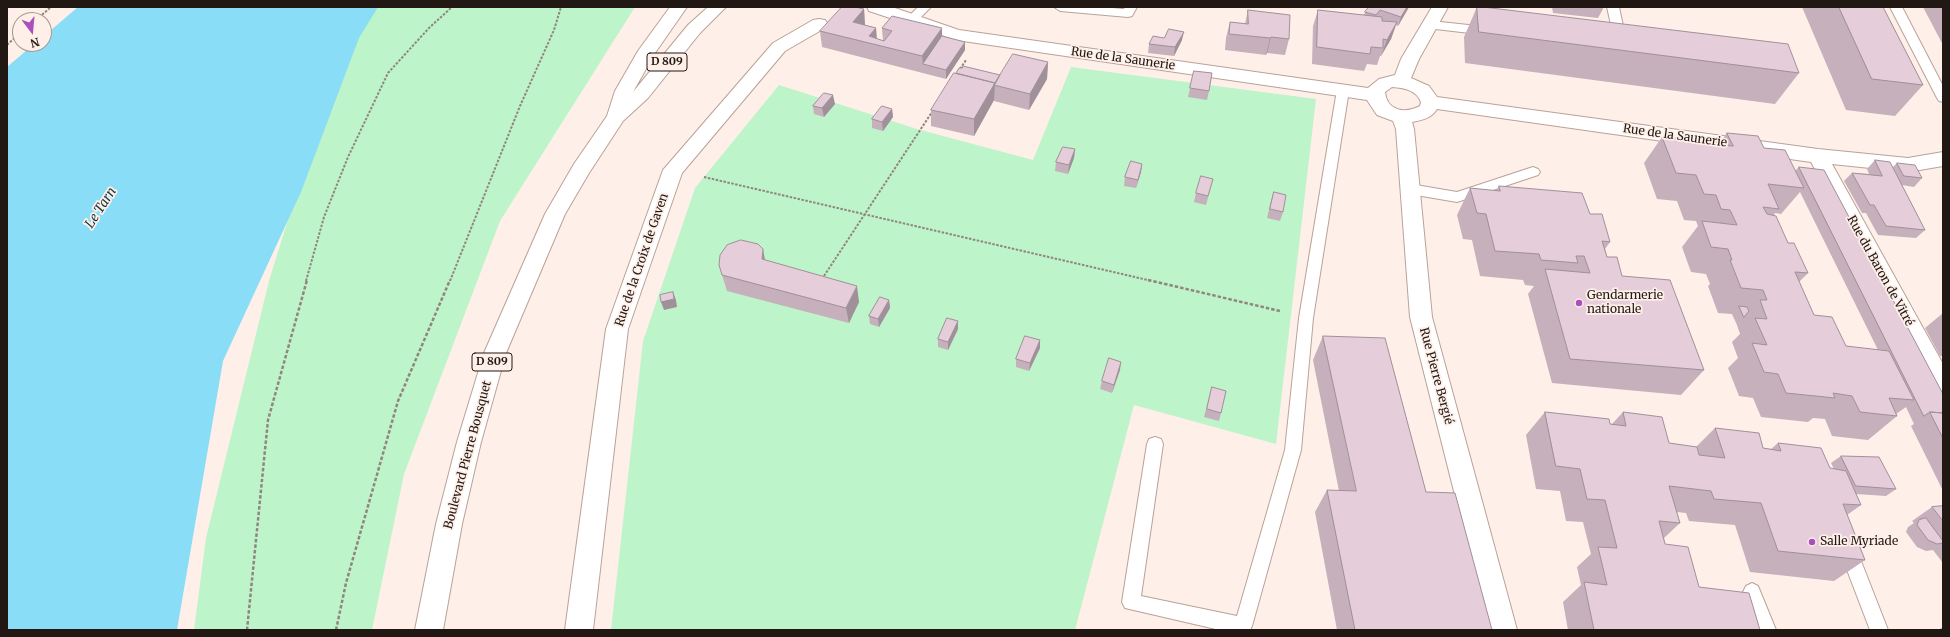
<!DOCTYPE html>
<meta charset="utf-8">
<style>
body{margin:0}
#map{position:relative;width:1950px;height:637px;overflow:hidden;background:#feefe8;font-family:Merriweather,serif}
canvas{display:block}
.frame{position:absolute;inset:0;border:8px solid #211814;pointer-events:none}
.north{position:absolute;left:12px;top:12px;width:40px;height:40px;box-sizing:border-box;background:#feefe8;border:1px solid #a69993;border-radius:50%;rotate:164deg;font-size:11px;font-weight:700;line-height:16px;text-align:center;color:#211814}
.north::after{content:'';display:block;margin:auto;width:14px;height:18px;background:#aa50bc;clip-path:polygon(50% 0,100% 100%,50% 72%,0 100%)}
</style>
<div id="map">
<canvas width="1950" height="637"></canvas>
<div class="frame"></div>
<div class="north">N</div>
</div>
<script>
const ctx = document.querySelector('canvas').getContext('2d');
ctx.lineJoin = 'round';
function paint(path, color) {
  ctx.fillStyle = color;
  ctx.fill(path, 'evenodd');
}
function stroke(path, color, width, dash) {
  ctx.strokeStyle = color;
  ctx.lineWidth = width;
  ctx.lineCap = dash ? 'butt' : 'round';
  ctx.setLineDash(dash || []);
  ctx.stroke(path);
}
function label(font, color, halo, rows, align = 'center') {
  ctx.font = font + ' Merriweather,serif';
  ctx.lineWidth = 3.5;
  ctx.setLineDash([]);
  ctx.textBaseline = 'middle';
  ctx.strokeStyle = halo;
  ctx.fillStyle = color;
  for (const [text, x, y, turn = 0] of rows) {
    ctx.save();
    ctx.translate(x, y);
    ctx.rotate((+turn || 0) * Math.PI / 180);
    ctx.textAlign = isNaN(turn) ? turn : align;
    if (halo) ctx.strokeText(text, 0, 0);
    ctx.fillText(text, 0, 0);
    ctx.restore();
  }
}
const green = new Path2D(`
 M374 7H635L500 221 404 474 372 630H194L206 538 269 281 319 119Z
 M1071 67 1316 99 1276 444 1134 405 1075 630H611L643 341 695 188 779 85 917 129 1033 160Z`);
const water = new Path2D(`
 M78 7H378L359 38 301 192 223 361 177 630H7V67L34 44H44V36Z`);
const pathFar1 = new Path2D(`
 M36 20 51 7
 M7 45 20 33
 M960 69 966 60
 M704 177 1152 281
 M824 276 932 112
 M306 281 324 217 348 157 388 73 429 28 452 7
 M450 281 520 106 554 30 561 7`);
const path = new Path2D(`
 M1148 280 1280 311
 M247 630 268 420 307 280
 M336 630 346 583 398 401 450 280`);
const service = new Path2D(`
 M918 7H931L916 22H908L906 19Z
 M1054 7H1100L1124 9 1125 7H1137L1132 16 1128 17 1060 11Z
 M1607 7H1619L1626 40 1624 43 1617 45 1611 41 1614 38Z
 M1890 7H1902L1943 86V102L1939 101 1937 98Z
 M1431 21 1487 27 1493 31 1487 35 1427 28 1425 25 1427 22Z
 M1343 86 1347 87 1349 90 1313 318 1301 450 1252 626 1250 630H1220L1125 608 1122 602 1147 444 1149 439 1155 437 1161 439 1163 444 1141 596 1237 616 1285 450 1299 318 1337 90 1339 87Z
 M1533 167 1538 169 1540 172 1538 175 1457 202 1410 194 1405 192 1403 189 1405 186 1410 184 1457 192Z
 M1848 541 1854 543 1888 630H1870L1839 549 1842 543Z
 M1752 583 1758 586 1776 630H1758L1743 592 1746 586Z`);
const minor = new Path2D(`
 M867 7H892L959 30 1368 88 1379 79 1395 75 1401 59 1432 7H1448L1419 59 1411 78 1429 86 1437 97 1818 149 1908 158 1943 152V166L1908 172 1832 164 1943 364V396L1935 393 1811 162 1437 109C1432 118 1422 120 1412 122L1414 129 1432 317 1517 630H1489L1410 317 1396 129 1393 121 1377 115 1367 100 956 40 869 11ZM1392 87C1405 88 1416 90 1421 102L1420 106C1405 114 1387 111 1385 92Z
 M819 19 825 20 828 24 825 28 785 51 682 173 628 329 593 630H565L606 329 663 170 773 43 813 20Z`);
const primary = new Path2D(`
 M670 7H687L655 53 633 92 688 25 708 7H726L700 33 648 98 623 121 589 173 565 214 506 353 481 442 462 524 443 630H415L436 524 457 442 484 353 545 214 574 164 607 116 615 91 638 51Z`);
const wall = new Path2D(`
 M1409 7 1398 26 1396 25 1391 39 1381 56H1380L1377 65 1367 64 1364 71 1312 64 1313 26 1318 10 1364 15 1365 12Z
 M1477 7H1483L1799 73 1775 104 1465 63 1464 37Z
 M1552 7H1604L1598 18 1553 13Z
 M1802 7H1883L1923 85 1895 116 1846 110Z
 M1923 7H1943V45Z
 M864 9 865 25 876 28 877 39 883 41 882 28 942 36 965 50 946 79 822 47 820 31Z
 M1248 10 1289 39 1285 55 1267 53 1266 55 1225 50 1226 38 1230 22 1245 24Z
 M1164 38 1182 40 1174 56 1148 53 1149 44Z
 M1048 62 1047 79 1029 110 994 101V100L974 136 931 126V110L956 73 1000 75Z
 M1194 71 1209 91 1207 100 1188 97Z
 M835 104 824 117 814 114 813 106Z
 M892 109 893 117 883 131 872 128V119Z
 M1727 133 1764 148 1795 171 1799 167 1943 394V491L1911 426 1914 424 1906 407 1896 414 1897 416 1868 440 1832 436 1825 419 1813 418 1808 422 1761 417 1753 398 1739 396 1728 368 1738 358 1732 342 1740 334 1737 325 1732 314 1718 313 1708 286 1710 284 1706 274 1691 272 1682 247 1698 226 1696 221 1684 220 1677 201 1657 199 1644 163 1662 137 1718 145ZM1800 192 1878 350 1846 346 1814 315 1799 282 1808 273 1788 243 1774 215 1775 213 1781 214Z
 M1075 149 1074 158 1068 174 1055 171 1056 162Z
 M1875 160 1893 167 1897 163 1922 178 1914 187 1902 185 1925 230 1916 238 1878 235 1866 213H1862L1844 181 1852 173 1869 174 1867 169Z
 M1142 164 1141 172 1136 188 1124 186 1125 177Z
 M1213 179 1206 205 1194 202 1196 193Z
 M1499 186 1590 214 1610 242 1605 249 1607 257 1622 276 1704 370 1681 395 1552 383 1528 294 1534 286 1525 285 1523 280 1480 276 1472 240 1463 239 1457 215 1470 188 1496 191Z
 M1274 192 1283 212 1280 221 1267 218 1271 201Z
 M765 260 859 302 849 323 727 291 719 265Z
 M889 300 890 308 879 327 870 324 869 316Z
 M1943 313V356H1940L1925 328Z
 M958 329 948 350 938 347V339Z
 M1323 336 1426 492 1492 630H1337L1315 512 1327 490 1339 491 1313 360Z
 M1040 348 1029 371 1016 367V359Z
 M1120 370 1112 393 1100 389 1102 381Z
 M1212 387 1221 413 1219 421 1204 417Z
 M1545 412 1612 424 1623 412 1669 443 1696 447 1715 428 1763 448 1771 449 1778 443 1830 468 1834 469 1831 463 1841 456 1896 489 1886 496 1856 494 1861 505 1847 515 1865 560 1834 581 1750 572 1735 525 1689 521 1686 513 1677 512 1680 523 1664 538 1665 544 1699 587 1760 630H1568L1563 602 1581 585 1577 567 1591 554 1583 522 1566 521 1560 491 1536 489 1526 435Z
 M1943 506V563L1933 550 1926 551 1917 547 1906 532 1908 527 1914 523 1912 521 1932 507Z
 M1943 627V630H1938Z`);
const shadedWall = new Path2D(`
 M1407 7H1409L1398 26 1401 17Z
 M864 9 865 26 853 22Z
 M1397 22 1391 39 1381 56 1387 40Z
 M876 28 877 45 869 36Z
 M942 28V45L923 64 922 56Z
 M1184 32 1182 40 1174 56 1175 47Z
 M1271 37 1267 53 1266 55 1270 38Z
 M965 42V50L946 79V70Z
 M1048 62 1047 79 1029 110 1030 94Z
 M995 83 994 100 974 136V119Z
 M833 95 835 104 824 117 822 108Z
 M892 109 893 117 883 131 882 122Z
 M1075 149 1074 158 1068 174 1069 165Z
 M1142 164 1141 172 1136 188Z
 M763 249 766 265 762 259Z
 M857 286 859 302 849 323 846 308Z
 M673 292 676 300 677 307 664 310 661 302Z
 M889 300 890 308 879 327 878 319Z
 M958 321V329L948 350V342Z
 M1040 340V348L1029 371 1030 363Z
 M1121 362 1120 370 1112 393 1114 385Z`);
const building = new Path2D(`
 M842 7H855L864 9 853 22 876 28 869 36 884 41 892 31 882 28 892 16 942 28 922 56 820 31Z
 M1369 7H1407L1401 17 1380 10 1376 15 1365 12Z
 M1477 7H1483L1788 44 1799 73 1479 32Z
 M1839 7H1883L1923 85 1872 79Z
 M1248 10 1290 15 1289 39 1271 37 1270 38 1229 34 1230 22 1248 24Z
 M1318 10 1382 17V21L1397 22 1387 40 1383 39V48L1371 47 1370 54 1317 47Z
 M1169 29 1184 32 1175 47 1149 44 1153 36 1164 38Z
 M942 36 965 42 946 70 923 64Z
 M1013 54 1048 62 1030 94 994 85Z
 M963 66 1000 75 995 84V83L956 73 959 68H962Z
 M1194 71 1212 73 1209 91 1190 88Z
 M954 73 995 83 974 119 931 110Z
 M824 93 833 95 822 108 813 106Z
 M882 106 892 109 882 122 872 119Z
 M1727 133 1758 136 1764 148 1785 150 1804 188 1768 184 1779 209 1763 207 1767 214 1776 216 1788 243H1794L1808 273 1795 272 1814 315 1832 317 1846 346 1889 351 1914 400 1889 398 1897 416 1860 412 1852 396 1833 393 1835 398 1786 393 1778 374 1764 372 1752 343 1767 345 1755 318 1767 319 1760 300H1767L1763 290 1741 288 1730 260H1732L1728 249 1711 247 1702 221 1737 225 1730 210 1721 209 1716 195 1704 194 1696 175 1676 173 1662 137 1717 142 1718 145 1733 146Z
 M1063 147 1075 149 1069 165 1056 162Z
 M1875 160 1890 162 1925 230 1886 226 1874 205H1870L1852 173 1882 176Z
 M1131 161 1142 164 1138 180 1125 177Z
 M1897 163 1915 165 1922 178 1904 176Z
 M1799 167 1824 170 1943 394V413L1930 412 1924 416Z
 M1201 176 1213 179 1208 196 1196 193Z
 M1499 186 1582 193 1590 214H1602L1610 242 1602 241 1607 257H1617L1622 276 1670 280 1704 370 1570 359 1545 269 1590 273 1584 256H1576L1578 263 1541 260 1539 254 1495 251 1486 214 1477 213 1470 188 1500 191Z
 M1274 192 1286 195 1283 212 1270 209Z
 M741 240 758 244 763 249 762 259 857 286 846 308 722 275 719 265 720 255 727 245Z
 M673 292 674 299 661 302 660 295Z
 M880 297 889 300 878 319 869 316Z
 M1739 306 1747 307 1749 311 1744 317Z
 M947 318 958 321 948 342 938 339Z
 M1025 336 1040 340 1030 363 1016 359Z
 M1323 336 1385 338 1426 492 1455 493 1492 630H1355L1327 490 1356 491Z
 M1109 358 1121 362 1114 385 1102 381Z
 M1212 387 1226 391 1221 413 1207 409Z
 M1545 412 1609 419 1610 424 1626 426 1623 412 1662 417 1669 443 1697 447 1699 455 1725 458 1715 428 1759 433 1763 448 1781 451 1778 443 1821 448 1830 468 1846 471 1861 505 1843 504 1865 560 1778 551 1761 503 1714 499 1711 491 1669 486 1680 523 1659 521 1665 544 1688 547 1699 587 1749 593 1760 630H1594L1584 582 1607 585 1598 547 1617 548 1605 500 1587 499 1580 469 1556 466Z
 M1930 412 1943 413V438Z
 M1841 456 1879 457 1896 489 1856 486Z
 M1943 506V521L1932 507Z
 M1926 518 1943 541V543L1937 544 1928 540 1917 525 1919 520Z`);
const markers = [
 [1579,303,4,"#aa50bc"],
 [1812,542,4,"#aa50bc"]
];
const shields = [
 [667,62,40],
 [492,362,40]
];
const shieldNames = [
 ["D 809",667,62],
 ["D 809",492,362]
];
const streetNames = [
 ["Rue de la Saunerie",1123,59,8],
 ["Rue de la Saunerie",1675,136,8],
 ["Rue de la Croix de Gaven",642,260,-71],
 ["Rue du Baron de Vitré",1880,271,61],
 ["Rue Pierre Bergié",1436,376,75],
 ["Boulevard Pierre Bousquet",468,455,-75]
];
const poiNames = [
 ["Gendarmerie",1587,296],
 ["nationale",1587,310],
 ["Salle Myriade",1820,542]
];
const waterNames = [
 ["Le Tarn",101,208,-57]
];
paint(green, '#bef4ca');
paint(water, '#8addf7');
stroke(service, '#baa297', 2);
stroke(minor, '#baa297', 2);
stroke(primary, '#baa297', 2);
stroke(pathFar1, '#91857f', 2, [2.5, 1.5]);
stroke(path, '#91857f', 2.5, [3.5, 2]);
paint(service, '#fff');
paint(minor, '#fff');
paint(primary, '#fff');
paint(wall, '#c5b0bb');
paint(shadedWall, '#a09099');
paint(building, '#e5cdda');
stroke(building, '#a09099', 1);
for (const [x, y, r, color] of markers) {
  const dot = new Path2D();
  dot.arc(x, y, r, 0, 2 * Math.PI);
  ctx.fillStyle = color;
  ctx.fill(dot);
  stroke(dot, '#feefe8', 1.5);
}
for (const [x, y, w] of shields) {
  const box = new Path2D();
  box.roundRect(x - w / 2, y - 9, w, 18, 3);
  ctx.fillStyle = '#feefe8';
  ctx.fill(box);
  stroke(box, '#211814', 1);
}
label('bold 11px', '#211814', null, shieldNames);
label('12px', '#211814', '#feefe8', streetNames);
label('12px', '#211814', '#feefe8', poiNames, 'left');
label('italic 13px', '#0f3742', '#feefe8', waterNames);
</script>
